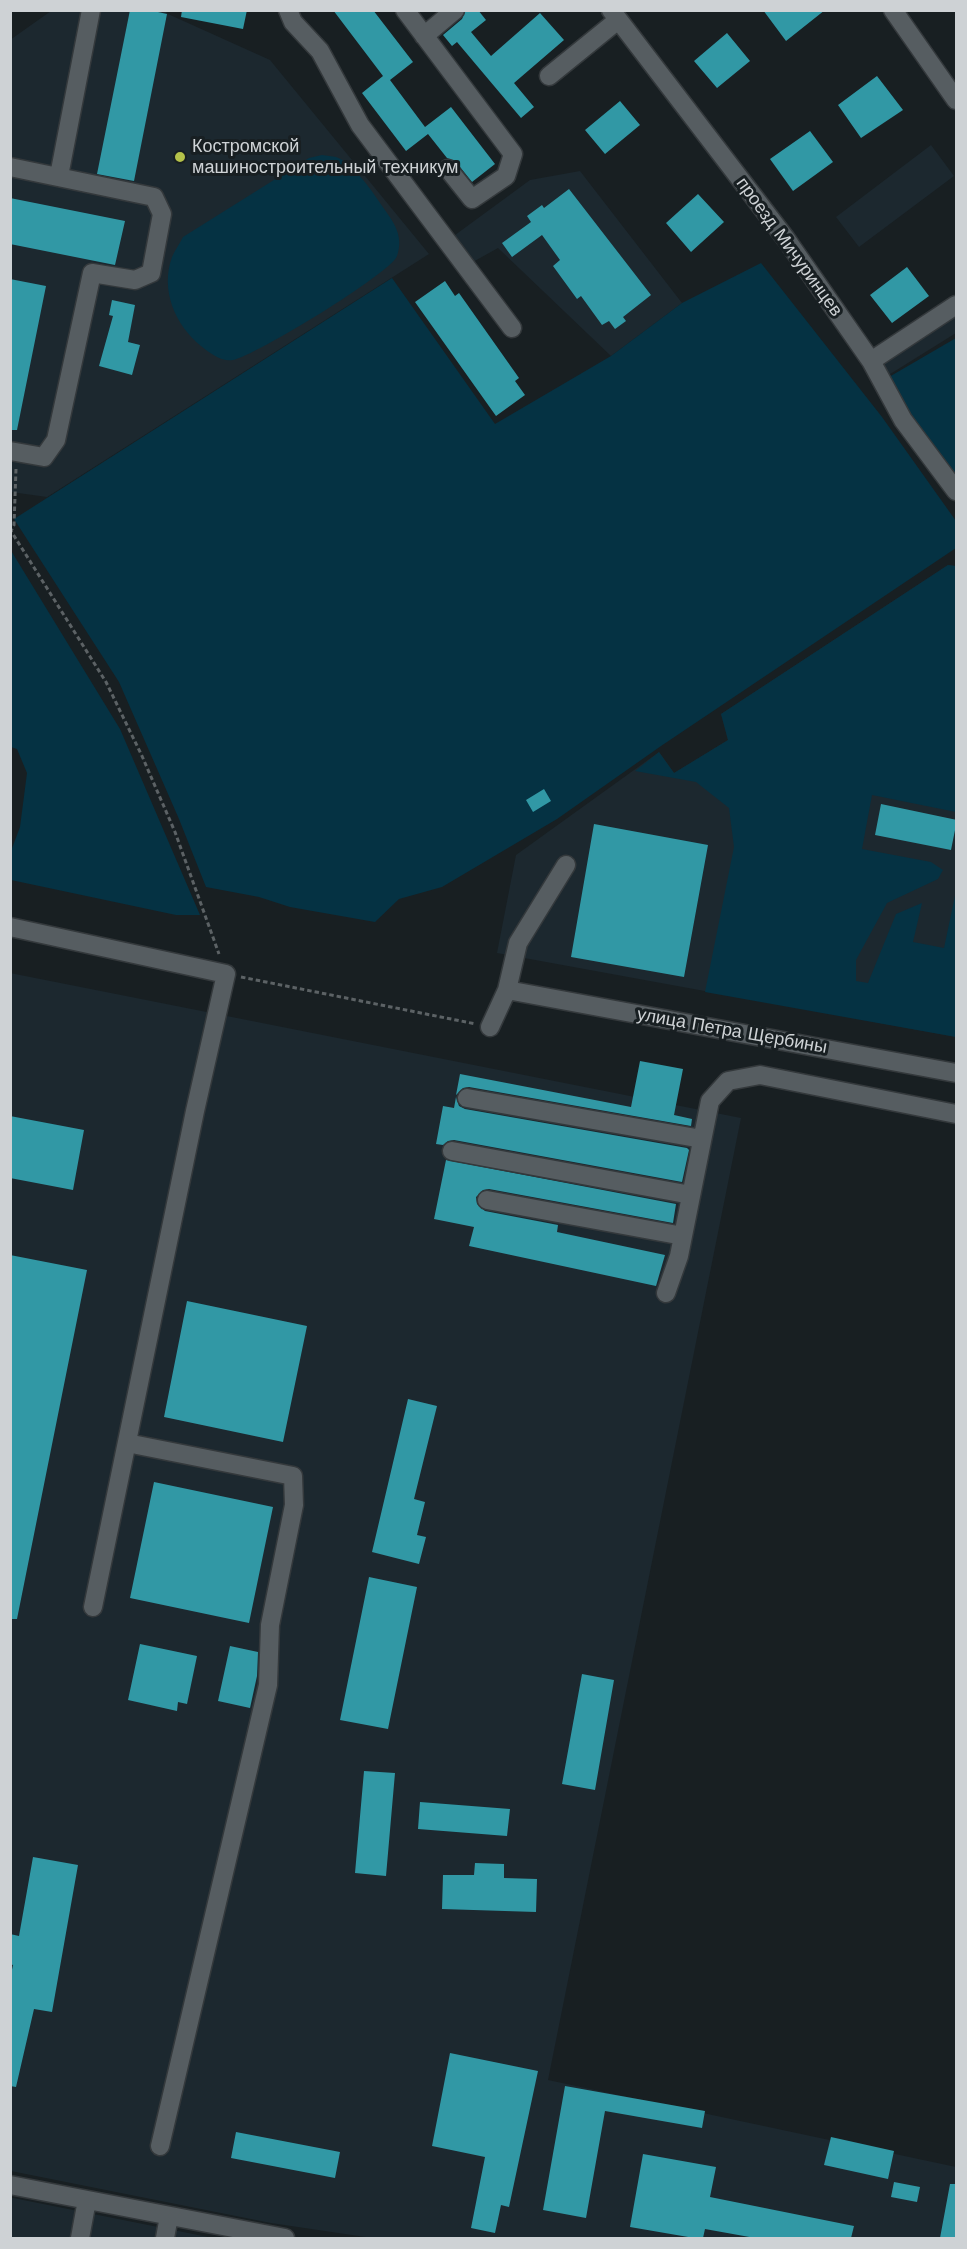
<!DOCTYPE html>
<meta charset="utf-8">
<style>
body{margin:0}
#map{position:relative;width:967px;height:2249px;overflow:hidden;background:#181f22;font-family:"Work Sans",sans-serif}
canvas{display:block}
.frame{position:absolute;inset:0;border:12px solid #ced2d5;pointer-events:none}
</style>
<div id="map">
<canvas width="967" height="2249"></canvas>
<div class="frame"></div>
</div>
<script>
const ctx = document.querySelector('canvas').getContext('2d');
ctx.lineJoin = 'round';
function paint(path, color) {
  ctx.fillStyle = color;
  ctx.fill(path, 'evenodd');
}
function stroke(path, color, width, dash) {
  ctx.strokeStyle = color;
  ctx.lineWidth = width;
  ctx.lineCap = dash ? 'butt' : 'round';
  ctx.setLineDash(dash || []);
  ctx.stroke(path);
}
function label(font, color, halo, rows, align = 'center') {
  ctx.font = font + ' "Work Sans",sans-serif';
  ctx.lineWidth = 6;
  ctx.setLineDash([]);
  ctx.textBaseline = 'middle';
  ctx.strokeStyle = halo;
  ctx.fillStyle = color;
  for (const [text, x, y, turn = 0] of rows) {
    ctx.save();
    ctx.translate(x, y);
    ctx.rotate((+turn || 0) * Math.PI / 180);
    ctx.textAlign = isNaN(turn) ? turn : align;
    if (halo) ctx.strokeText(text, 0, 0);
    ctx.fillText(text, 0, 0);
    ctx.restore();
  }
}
const built = new Path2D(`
 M51 11H165L168 14 270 60 429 254 47 497 11 492 10 40Z
 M931 145 954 176 859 247 836 217Z
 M580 171 682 303 611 356 498 248 471 263 451 238 530 180Z
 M956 313V333L887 376 878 362Z
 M948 565 956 566V1037L497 953 516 855 659 752 674 773 728 740 721 714Z
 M10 973 741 1118 548 2080 956 2167V2238H372L271 2223 11 2171Z
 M10 2198H13L213 2238H11Z`);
const green = new Path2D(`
 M322 155C326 156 332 156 336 157 351 162 371 189 380 203 391 219 405 234 397 256 391 273 255 356 233 360 221 362 210 353 201 346 175 325 160 290 172 257 175 250 180 243 183 237L309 158Z
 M761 263 882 417 956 521V548L661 746 557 819 442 887 399 899 375 922 290 907 259 897 206 887 179 819 119 682 14 519 392 278 495 424 611 356 682 303Z
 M956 338V475L896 400 889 377Z
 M10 549 120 729 200 915H176L11 880V851L20 827 27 773 17 749 11 747Z
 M948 565 956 566V812L872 795 862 849 931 862 943 870 938 879 887 903 856 960V981L868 983 896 914 922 903 913 942 944 948 956 891V1037L705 992 734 847 729 808 696 782 635 771 659 752 674 773 728 740 721 714Z`);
const building = new Path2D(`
 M130 10H149L167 14 134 181 97 174Z
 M182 10H247L243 29 181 17Z
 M333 10H373L413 62 390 80 425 127 451 107 495 164 472 182 456 162 447 158 428 134 406 151 362 93 383 76Z
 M466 10H478L486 20 471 32 491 56 540 13 564 40 514 83 534 107 521 118 457 42 452 46 443 35 462 19Z
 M763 10H825L786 41Z
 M727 33 750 61 717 88 694 61Z
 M877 76 903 110 861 138 838 105Z
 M620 101 640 125 605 154 585 130Z
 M810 131 833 162 793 191 770 159Z
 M569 189 651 295 623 317 626 321 615 329 609 321 602 325 581 296 577 299 553 266 560 260 542 235 512 257 502 243 531 222 527 216 542 205 544 208Z
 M698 194 724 222 691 252 666 223Z
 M10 198 125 221 115 265 10 244Z
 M907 267 929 296 892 323 870 295Z
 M10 279 46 286 17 430H10Z
 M445 281 455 296 459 293 519 378 515 381 525 395 496 416 415 302Z
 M112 300 135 305 128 342 140 345 132 375 99 366 113 316 109 315Z
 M544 789 551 801 533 812 526 800Z
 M881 804 957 820 951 850 875 835Z
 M594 824 708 845 684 977 571 957Z
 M640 1061 683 1069 674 1115 692 1119 691 1126 469 1087 463 1088 456 1095 460 1074 631 1107Z
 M456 1097 459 1106 465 1109 687 1148 689 1150 682 1182 454 1140 448 1141 443 1145 436 1144 443 1106 454 1108Z
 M10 1116 84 1130 73 1190 10 1178Z
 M446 1160 676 1204 673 1223 489 1189 483 1190 476 1197 477 1204 485 1211 558 1225 557 1232 665 1255 656 1286 469 1246 474 1227 434 1219Z
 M10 1255 87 1270 17 1619H10Z
 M187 1301 307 1326 283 1442 164 1417Z
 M408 1399 437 1406 414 1499 425 1502 417 1535 426 1537 419 1564 372 1552Z
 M154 1482 273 1507 249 1623 130 1598Z
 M369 1577 417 1587 388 1729 340 1720Z
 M140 1644 197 1656 187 1704 178 1702 177 1711 128 1700Z
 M230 1646 258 1652 257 1676 250 1708 218 1701Z
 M582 1674 614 1680 595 1790 562 1784Z
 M364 1771 395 1773 386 1876 355 1873Z
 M420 1802 510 1809 507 1836 418 1829Z
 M33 1857 78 1865 52 2012 34 2009 16 2087 10 2086V1979L13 1965 10 1964V1934L19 1936Z
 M475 1863 504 1864V1878L537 1879 536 1912 442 1909 443 1875H474Z
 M450 2053 538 2071 509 2207 501 2205 495 2233 471 2228 485 2157 432 2146Z
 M565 2086 705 2111 702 2128 605 2111 586 2218 543 2210Z
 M236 2132 340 2152 335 2178 231 2158Z
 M831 2137 894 2151 888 2179 824 2165Z
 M643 2154 716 2167 710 2197 854 2226 851 2238H755L705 2229 703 2238H694L630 2227Z
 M894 2182 920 2187 917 2202 891 2197Z
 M950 2184H957V2238H940Z`);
const path = new Path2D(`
 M16 469 14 525 11 531 106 682 142 756 175 832 219 954
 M241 977 476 1024`);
const minor = new Path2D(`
 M288 10 293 22 320 51 360 125 512 328
 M405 10 513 154 506 176 472 199 448 169
 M611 10 786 239 871 361 903 420 956 491
 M893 10 956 100
 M424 36 455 10
 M549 76 618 20
 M10 167 154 197 162 214 151 273 135 280 92 273 56 440 44 457 10 451
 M59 176 91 10
 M871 361 956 305
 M10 927 226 974 195 1111 93 1607
 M507 990 956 1073
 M490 1027 507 990 518 943 566 865
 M467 1098 702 1139
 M452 1151 691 1195
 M487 1200 683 1236
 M666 1293 679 1256 710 1101 728 1081 760 1075 956 1114
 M127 1443 293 1476 294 1505 270 1625 268 1685 160 2146
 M10 2185 285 2238
 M80 2238 87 2200
 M165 2238 169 2216`);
const markers = [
 [180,157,6,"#b4c24a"]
];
const poiNames = [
 ["Костромской",192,147],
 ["машиностроительный техникум",192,168]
];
const streetNames = [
 ["проезд Мичуринцев",789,247,54],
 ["улица Петра Щербины",732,1031,10]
];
paint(built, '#1c282f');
paint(green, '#053243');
paint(building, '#3198a5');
stroke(minor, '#34393c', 21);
stroke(path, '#5c6265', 3, [4.5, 3]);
stroke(minor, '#565d61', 18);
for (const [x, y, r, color] of markers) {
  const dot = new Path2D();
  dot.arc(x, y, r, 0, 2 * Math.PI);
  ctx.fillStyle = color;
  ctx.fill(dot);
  stroke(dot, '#181f22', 2);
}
label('18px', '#ced2d5', '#181f22', poiNames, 'left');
label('18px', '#ced2d5', '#181f22', streetNames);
</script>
